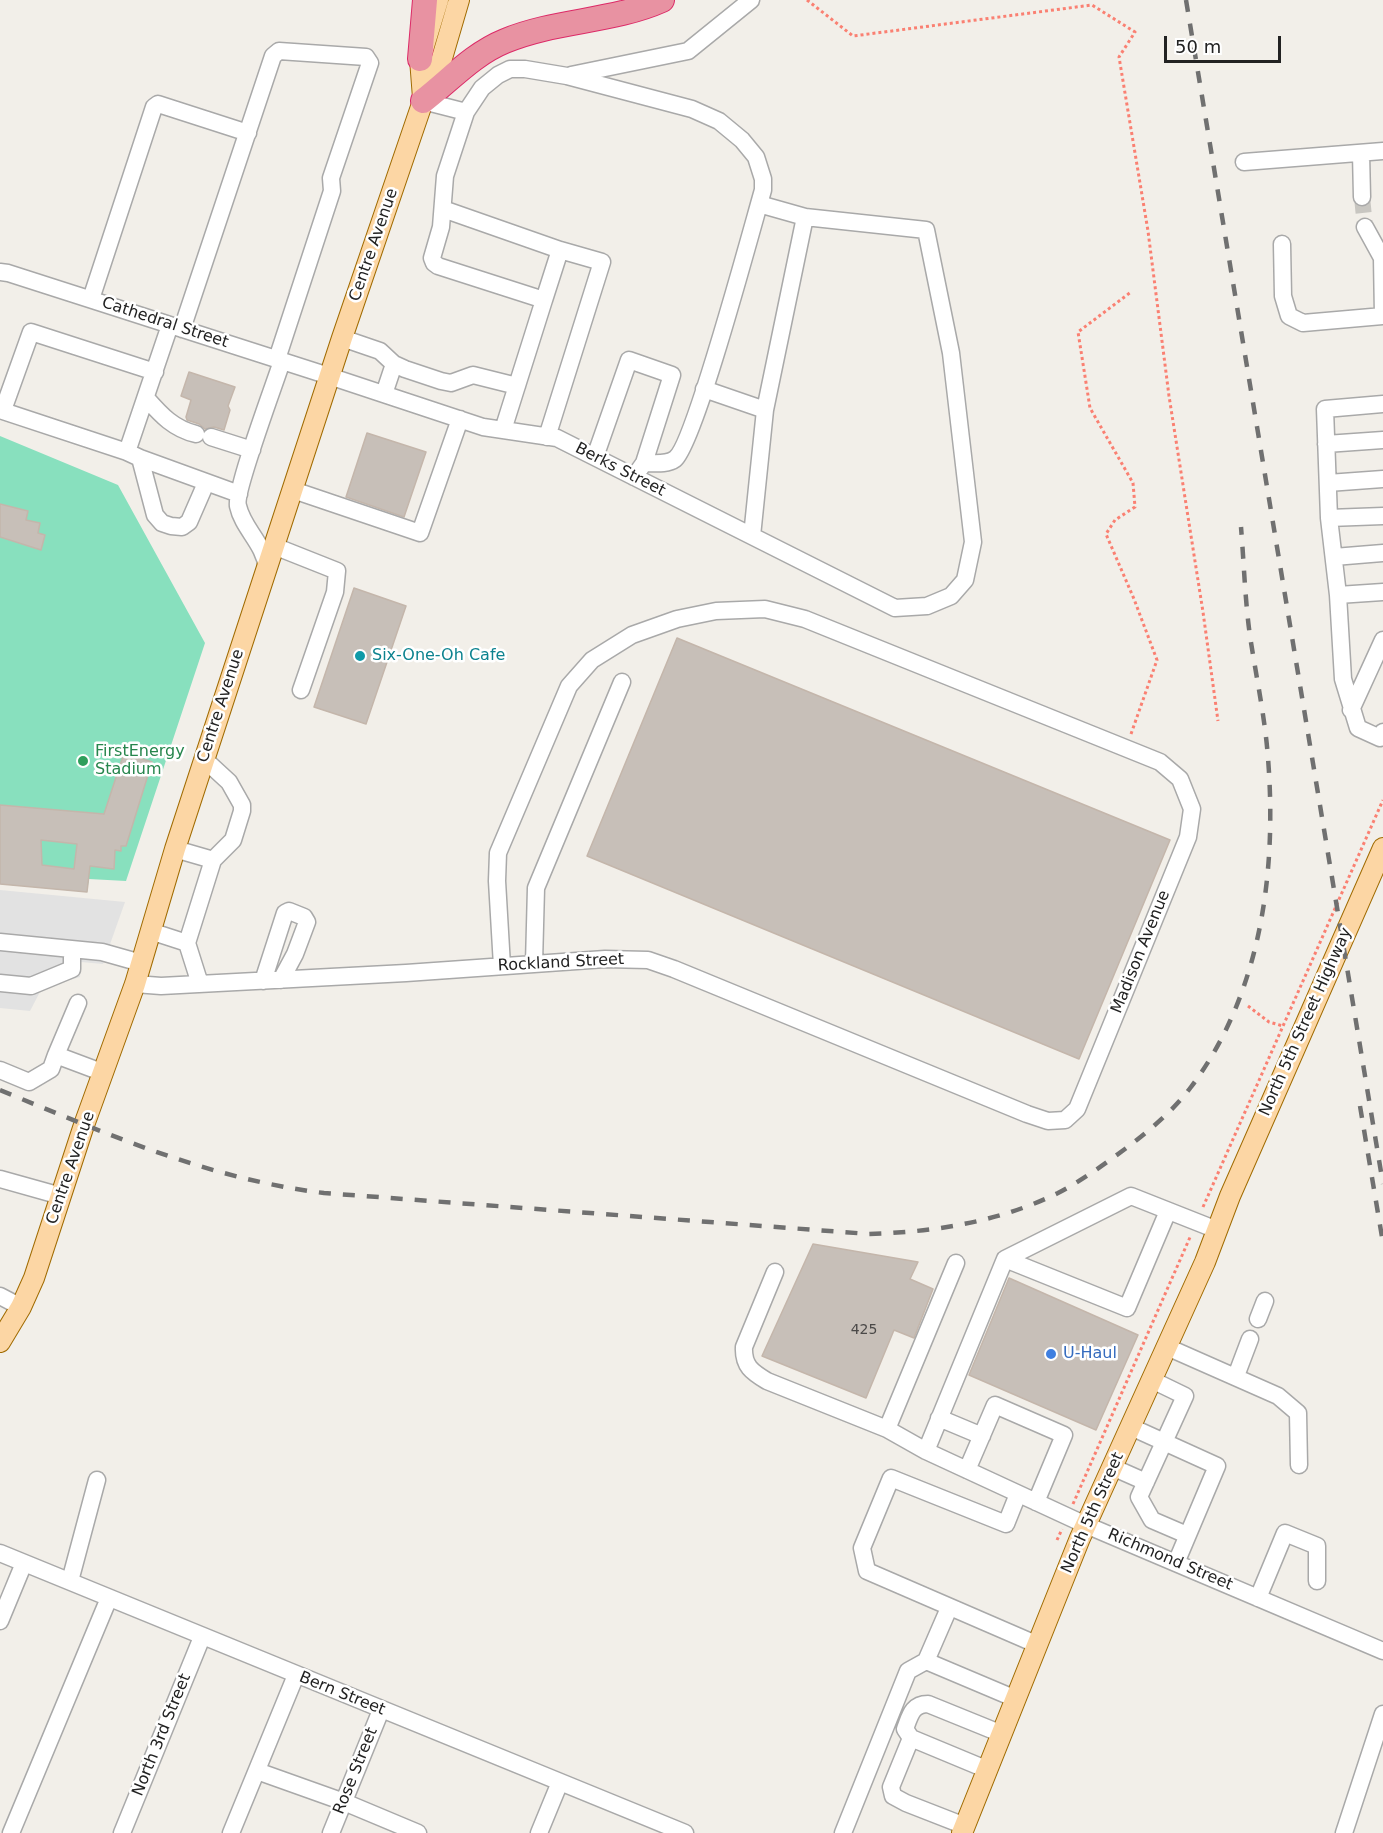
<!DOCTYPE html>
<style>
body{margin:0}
#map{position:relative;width:1383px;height:1833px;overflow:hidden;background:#f2efe9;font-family:"DejaVu Sans",sans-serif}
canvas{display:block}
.scale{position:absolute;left:1164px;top:36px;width:117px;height:27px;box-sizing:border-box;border:3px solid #222;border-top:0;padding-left:8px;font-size:18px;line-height:21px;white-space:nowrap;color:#222;-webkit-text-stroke:4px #fff;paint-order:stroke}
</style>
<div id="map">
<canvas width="1383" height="1833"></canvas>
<div class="scale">50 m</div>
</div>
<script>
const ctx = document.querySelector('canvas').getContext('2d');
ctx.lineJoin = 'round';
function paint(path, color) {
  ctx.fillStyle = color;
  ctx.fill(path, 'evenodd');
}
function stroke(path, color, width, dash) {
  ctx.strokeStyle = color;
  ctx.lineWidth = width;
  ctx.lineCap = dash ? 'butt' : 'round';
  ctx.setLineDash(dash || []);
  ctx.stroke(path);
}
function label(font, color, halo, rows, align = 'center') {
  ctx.font = font + ' "DejaVu Sans",sans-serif';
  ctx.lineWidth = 5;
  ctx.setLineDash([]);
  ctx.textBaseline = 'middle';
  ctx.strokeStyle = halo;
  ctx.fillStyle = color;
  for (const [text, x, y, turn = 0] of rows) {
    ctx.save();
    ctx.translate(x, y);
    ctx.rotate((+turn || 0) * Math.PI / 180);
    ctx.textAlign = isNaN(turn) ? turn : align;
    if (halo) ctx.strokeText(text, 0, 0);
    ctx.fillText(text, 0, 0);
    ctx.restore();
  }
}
const pitch = new Path2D(`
 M0 436 118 485 205 643 126 881 89 879 87 892 0 884Z`);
const parking = new Path2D(`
 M0 890 125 902 103 964 81 962 80 977 42 988 30 1011 0 1008Z`);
const building = new Path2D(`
 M189 372 235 387 228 406 230 410 224 430 214 427 205 429 199 424 187 420 186 417 191 400 181 396Z
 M367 433 426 452 404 517 346 497Z
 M0 504 28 511 26 520 40 523 38 533 45 535 41 550 0 537Z
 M354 588 406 606 366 724 314 707Z
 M677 638 1170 840 1079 1059 587 856Z
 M124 753 152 762 126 846H121V851L115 850 114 869 90 866 87 892 0 884V805L104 814ZM41 840 77 844 74 869 42 865Z
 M813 1244 918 1262 910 1279 933 1289 914 1338 894 1330 866 1398 762 1356Z
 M1009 1278 1138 1335 1096 1430 969 1375Z`);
const minorTunnel = new Path2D(`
 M1362 197 1365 227`);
const path = new Path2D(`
 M807 0 853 36 1092 5 1135 32 1119 57 1148 231 1169 396 1203 612 1218 721
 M1131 734 1157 660 1134 599 1106 534 1115 520 1135 507 1133 483 1090 408 1078 332 1131 292
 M1248 1006 1269 1022 1283 1026
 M1203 1207 1383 800
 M1073 1504 1191 1235
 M1057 1540 1062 1529`);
const minor = new Path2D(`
 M571 75 688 51 751 0
 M423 101 466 112
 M1361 153 1362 197
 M1244 162 1383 151
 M759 204 805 217
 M443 209 560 250 544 300 438 266 434 263 432 258 441 227 445 176 466 112 482 88 498 75 510 69H525L567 76 692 109 719 121 742 140 756 157 763 179V190C752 228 694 445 675 459 667 465 654 463 644 463L634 477
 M1282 244 1283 296 1289 316 1303 323 1383 316 1382 258 1365 227
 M0 272 8 273 329 376 483 427 557 438 895 608 927 606 951 596 965 580 973 542 951 353 926 230 805 217 765 410 752 536
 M91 299 154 107 158 104 248 133
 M170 325 127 452 140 458 239 494
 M182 329 273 56 279 51 366 57 370 63 331 178 332 191 277 359
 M342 338 380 351 394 364 405 369 441 381 451 383 473 375 517 386
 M704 389 765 410
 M384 394 394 364
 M147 399C161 415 174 429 196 434
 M1383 404 1325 409 1329 518 1338 595 1343 679 1358 728 1380 738 1383 732
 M0 410 127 452
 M3 410 31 332 155 372
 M503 430 544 300
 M211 437 252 450
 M547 437 602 262 560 250
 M1326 444 1383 440
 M595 457 629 360 672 375 644 463
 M140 458 155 515 162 523 171 526 182 527 189 522 206 483
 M1328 483 1383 479
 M293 490 420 533 460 419
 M1329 518 1383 516
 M274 546 337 571 335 592 301 690
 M1334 557 1383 553
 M267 568C264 543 243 529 238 506 234 492 275 383 282 361
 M1338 595 1383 592
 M1351 710 1383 640
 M204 759 229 782 242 805V811L233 840 213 860
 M175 849 213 860 187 943
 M150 931 187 943 200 984
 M0 942 102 952 141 963
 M534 963 536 888 622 682
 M263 981 285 913 289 911 304 917 307 922 295 954 281 980
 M0 983 31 986 72 969V949
 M135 984 161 986 406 973 605 959 648 960 674 969 1027 1114 1048 1121 1065 1120 1077 1109 1188 837 1192 809 1180 779 1160 762 805 619 765 609 716 611 677 619 632 635 592 660 569 686 498 853 497 881 502 966
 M78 1003 56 1055 104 1073
 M0 1070 29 1082 51 1069 56 1055
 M0 1179 61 1196
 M1168 1211 1127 1308 1005 1259 1131 1196 1217 1230
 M775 1272 744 1347C743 1366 752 1372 767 1381L887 1429 926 1451 1086 1525 1383 1651
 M0 1296 21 1307
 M1258 1319 1265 1301
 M1167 1347 1278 1396 1298 1413 1299 1465
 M1236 1376 1250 1339
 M1152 1380 1185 1396 1139 1497 1152 1520 1187 1535
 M939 1418 982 1436
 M1131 1427 1217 1466 1176 1563
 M887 1429 956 1263
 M926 1451 1005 1259
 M1112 1467 1146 1482
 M967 1470 995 1405 1064 1435 1036 1502
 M1018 1494 1006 1524 891 1478 862 1548 867 1571 1038 1645
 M0 1553 685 1833
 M70 1581 97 1480
 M1258 1598 1285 1533 1317 1546V1581
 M949 1608 926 1661 1016 1699
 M0 1621 24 1563
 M911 1738 891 1787 893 1796 906 1803 965 1826
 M988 1770 911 1738 905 1729C910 1716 912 1704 928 1704L1002 1734
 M257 1771 344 1802 418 1833
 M11 1833 109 1598
 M122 1833 202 1637
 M231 1833 296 1675
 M331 1833 381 1710
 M539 1833 560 1782
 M843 1833 908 1671 926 1661
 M1344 1833 1383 1714`);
const major = new Path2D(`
 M423 98 420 59 438 0
 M0 1342 21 1307 34 1278 84 1125 135 984 175 849 342 338 423 101 440 65 459 0
 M962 1833 1080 1538 1205 1262 1230 1196 1383 848`);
const highway = new Path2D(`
 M420 59 425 0
 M423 101C450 80 473 54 505 41 555 20 613 22 662 0`);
const rail = new Path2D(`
 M1186 0 1383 1184
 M0 1090C107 1134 209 1179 324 1193L869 1234C934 1232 999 1222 1058 1193 1083 1180 1106 1163 1129 1146 1151 1129 1174 1110 1191 1087 1261 994 1277 872 1268 758 1265 717 1256 676 1250 636 1245 600 1244 564 1241 527
 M1360 1106 1383 1243`);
const markers = [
 [360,656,6,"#0f9aa8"],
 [83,761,6,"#2e9e5b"],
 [1051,1354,6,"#3f7fe0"]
];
const numberNames = [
 ["425",864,1330]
];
const streetNames = [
 ["Centre Avenue",374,245,-71],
 ["Cathedral Street",165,323,18],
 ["Berks Street",620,470,27],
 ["Centre Avenue",221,706,-72],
 ["Madison Avenue",1141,952,-68],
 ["Rockland Street",561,963,-3],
 ["North 5th Street Highway",1306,1022,-66],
 ["Centre Avenue",71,1168,-71],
 ["North 5th Street",1093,1513,-66],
 ["Richmond Street",1170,1560,23],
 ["Bern Street",342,1694,22],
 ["North 3rd Street",162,1735,-68],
 ["Rose Street",356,1771,-68]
];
const cultureNames = [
 ["Six-One-Oh Cafe",372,656]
];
const leisureNames = [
 ["FirstEnergy",95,752],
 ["Stadium",95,770]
];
const shopNames = [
 ["U-Haul",1063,1354]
];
paint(pitch, '#88e0be');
paint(parking, '#e2e2e2');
paint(building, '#c7bfb8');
stroke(building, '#c4b6ab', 1.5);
stroke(minorTunnel, '#c8c6c1', 16, [16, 8]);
stroke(minor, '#a9a9a9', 19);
stroke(major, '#a06b00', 22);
stroke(highway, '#dc2a67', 26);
stroke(path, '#fa8072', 3, [3, 3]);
stroke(minor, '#fff', 16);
stroke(major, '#fcd6a4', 20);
stroke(highway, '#e892a2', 24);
stroke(rail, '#707070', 4.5, [12, 12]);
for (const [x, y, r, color] of markers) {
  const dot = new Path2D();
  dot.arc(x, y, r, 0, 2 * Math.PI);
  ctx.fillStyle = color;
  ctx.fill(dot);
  stroke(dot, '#fff', 2);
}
label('14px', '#4b4948', null, numberNames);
label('16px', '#222', '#fff', streetNames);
label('16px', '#0d838f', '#fff', cultureNames, 'left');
label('16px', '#27864d', '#fff', leisureNames, 'left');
label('16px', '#366cbe', '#fff', shopNames, 'left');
</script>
